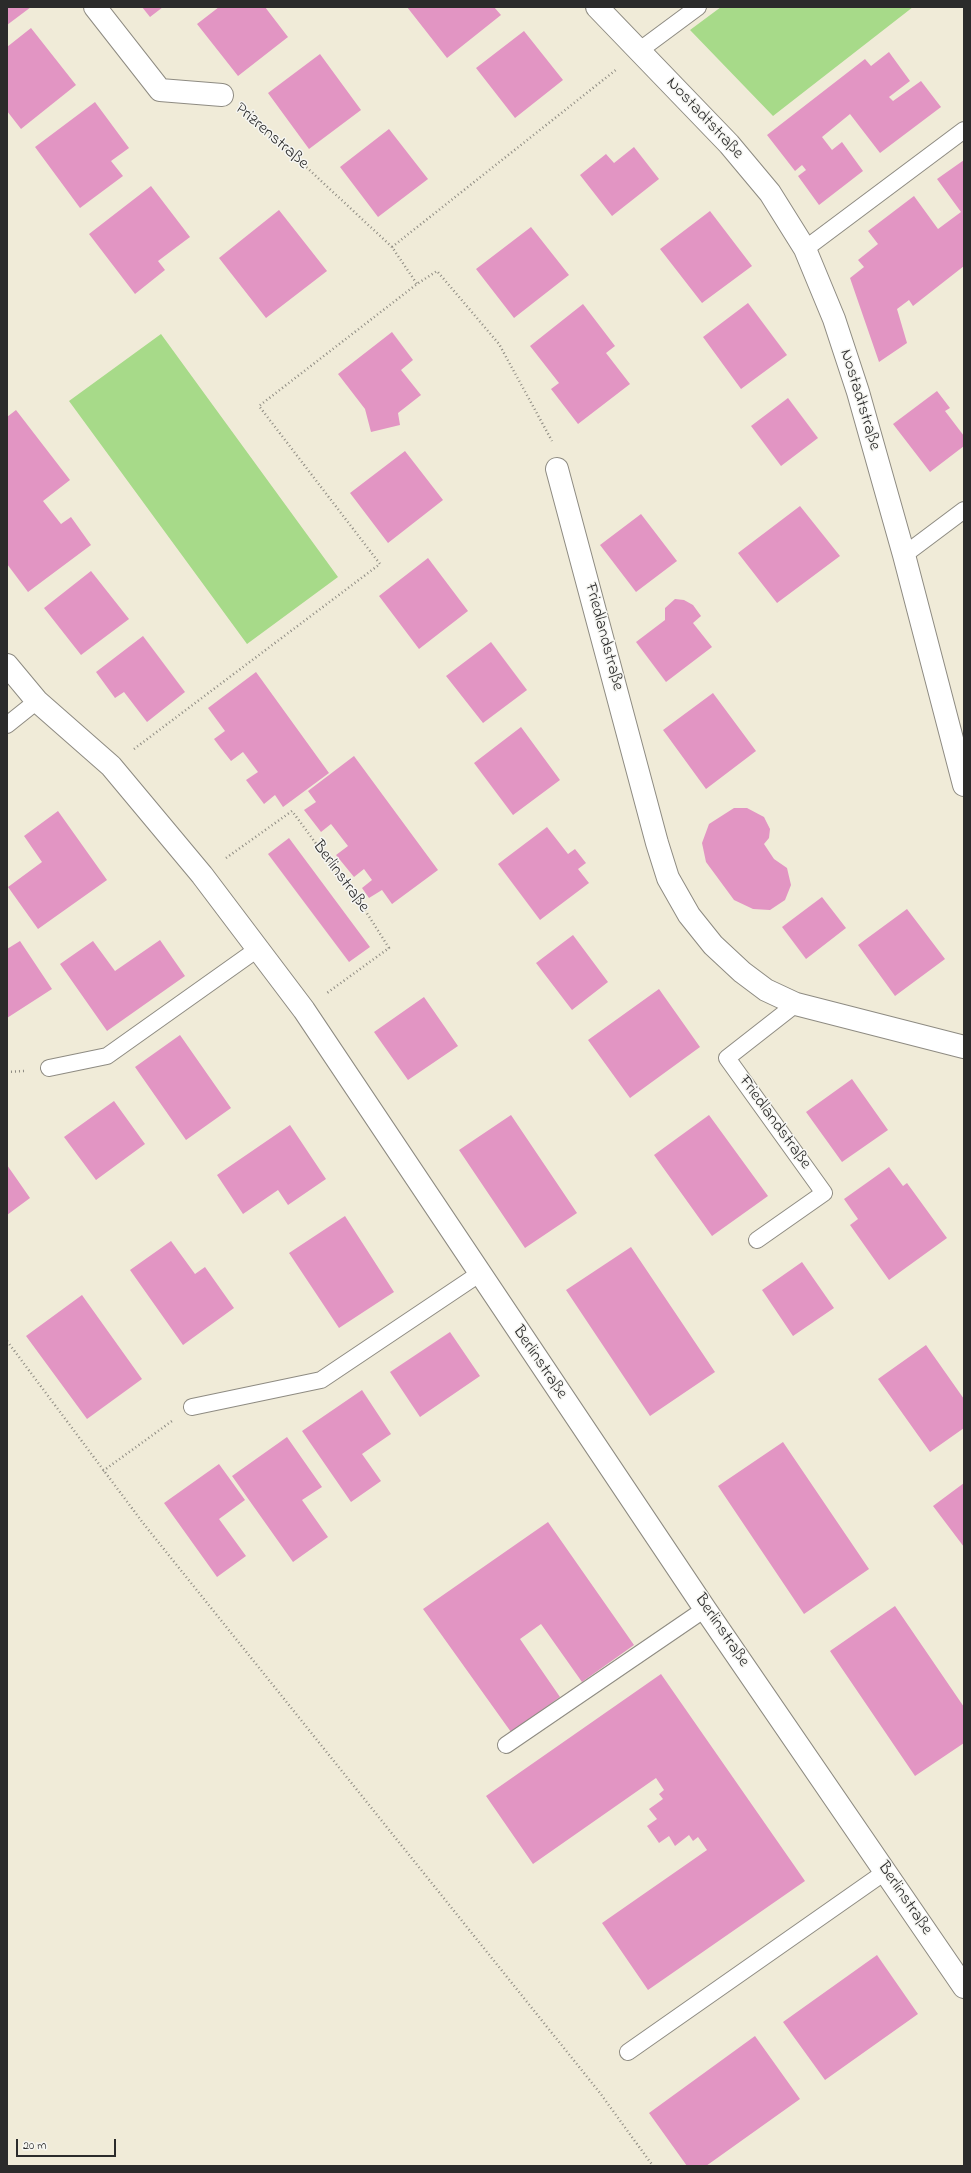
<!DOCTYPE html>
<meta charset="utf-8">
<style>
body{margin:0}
#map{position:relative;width:971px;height:2173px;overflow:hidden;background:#f0ebd8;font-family:"Indie Flower",sans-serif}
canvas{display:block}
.frame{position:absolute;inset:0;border:8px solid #2b2b2b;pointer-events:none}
.scale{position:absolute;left:16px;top:2139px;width:100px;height:18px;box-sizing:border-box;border:2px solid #2b2b2b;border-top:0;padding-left:5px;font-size:12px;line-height:14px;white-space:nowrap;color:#2b2b2b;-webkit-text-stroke:3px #f6f6f2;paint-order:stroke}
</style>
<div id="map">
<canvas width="971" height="2173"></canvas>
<div class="frame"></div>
<div class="scale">20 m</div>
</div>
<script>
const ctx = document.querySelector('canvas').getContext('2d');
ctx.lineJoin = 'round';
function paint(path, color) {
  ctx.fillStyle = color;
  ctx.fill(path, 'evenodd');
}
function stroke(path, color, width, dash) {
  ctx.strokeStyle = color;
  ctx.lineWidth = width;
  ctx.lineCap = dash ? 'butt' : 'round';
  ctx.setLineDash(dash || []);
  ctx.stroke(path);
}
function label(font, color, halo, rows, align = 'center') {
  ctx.font = font + ' "Indie Flower",sans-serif';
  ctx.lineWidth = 3;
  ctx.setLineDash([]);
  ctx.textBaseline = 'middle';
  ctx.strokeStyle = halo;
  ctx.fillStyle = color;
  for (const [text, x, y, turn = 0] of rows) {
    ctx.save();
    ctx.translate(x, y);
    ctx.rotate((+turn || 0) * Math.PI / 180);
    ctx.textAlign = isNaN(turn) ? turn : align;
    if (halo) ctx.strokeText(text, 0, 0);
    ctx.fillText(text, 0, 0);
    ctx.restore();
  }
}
const green = new Path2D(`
 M721 7H913L773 116 690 30Z
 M161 334 338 577 247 644 69 401Z`);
const building = new Path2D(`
 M7 7H31L7 25Z
 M142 7H163L150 17Z
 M219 7H265L288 37 238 76 197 24Z
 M407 7H494L501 15 447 58Z
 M31 28 76 85 21 129 7 111V47Z
 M524 31 563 80 515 118 476 68Z
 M889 52 910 81 889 97 893 101 921 81 941 107 880 153 850 114 822 137 832 150 842 142 863 171 819 205 798 176 806 170 802 165 795 171 767 135 865 59 871 66Z
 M320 54 361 110 309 149 268 93Z
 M95 102 129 148 111 161 123 176 80 208 35 147Z
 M389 129 428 179 378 217 340 167Z
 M634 147 659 179 612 216 580 175 606 154 614 163Z
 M964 160V266L913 306 909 300 897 309 907 343 879 362 850 278 864 267 858 260 878 244 868 231 914 196 938 229 961 212 937 179Z
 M151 186 190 237 158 261 165 270 135 294 89 234Z
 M279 210 327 271 266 318 219 258Z
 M710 211 752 266 702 303 660 249Z
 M531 227 569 275 514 318 476 269Z
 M748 303 787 355 741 389 703 337Z
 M583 304 615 346 606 353 630 384 578 424 551 389 559 383 530 346Z
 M392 332 413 360 401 370 421 395 398 413 400 425 371 432 365 409 338 374Z
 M937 391 950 408 945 411 964 436V446L930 472 893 424Z
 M788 398 818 438 781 466 751 426Z
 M16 410 70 480 43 501 61 524 71 517 91 545 28 592 7 564V417Z
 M405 451 443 500 388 543 350 493Z
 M800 506 840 556 777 603 738 553Z
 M641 514 677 561 636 592 600 545Z
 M428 558 468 611 419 649 379 596Z
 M91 571 129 619 81 655 44 608Z
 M675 599 684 600 693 605 701 616 693 623 712 647 666 682 636 642 665 620V608Z
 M143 636 185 692 147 722 124 692 115 698 96 672Z
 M491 642 527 690 483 723 446 676Z
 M256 672 329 773 283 807 275 795 264 804 246 780 258 772 243 752 231 761 220 747 214 739 225 731 208 708Z
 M713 693 756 751 706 789 663 730Z
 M521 727 560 780 513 815 474 763Z
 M354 756 438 870 392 904 382 890 369 898 362 888 372 880 364 869 354 877 336 855 348 846 331 824 321 832 304 810 316 802 308 791Z
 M734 808H747L764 817 770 829 769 838 764 844 774 859 787 868 791 885 785 900 770 910 753 909 734 900 706 862 702 843 709 824Z
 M58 811 107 880 38 929 8 887 42 862 24 836Z
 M547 827 568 854 575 849 586 863 578 869 589 883 540 920 498 864Z
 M289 838 370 947 349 962 268 854Z
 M822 897 846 928 806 959 782 927Z
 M907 909 945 959 895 996 858 945Z
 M573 935 608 982 572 1010 536 963Z
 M160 940 185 976 107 1031 60 964 93 941 115 971Z
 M20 941 52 989 7 1018V949Z
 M659 989 700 1047 630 1098 588 1040Z
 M424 997 458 1046 408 1080 374 1032Z
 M180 1035 231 1108 186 1140 135 1067Z
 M852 1079 888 1130 842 1162 806 1112Z
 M114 1101 145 1144 96 1180 64 1137Z
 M511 1115 577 1213 525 1248 459 1150Z
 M709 1115 768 1196 712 1236 654 1155Z
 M290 1125 326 1179 288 1205 278 1190 243 1214 217 1175Z
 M7 1165 30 1198 7 1215Z
 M889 1167 903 1186 907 1183 947 1238 889 1280 850 1225 858 1219 844 1199Z
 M345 1216 394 1292 339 1328 289 1253Z
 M171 1241 195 1274 205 1267 234 1308 183 1345 130 1270Z
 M631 1247 715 1372 650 1416 566 1290Z
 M802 1262 834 1308 793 1336 762 1290Z
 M82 1295 142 1379 87 1419 26 1336Z
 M450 1332 480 1376 420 1417 390 1372Z
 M926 1345 964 1399V1428L930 1452 878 1379Z
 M362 1390 391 1434 362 1454 381 1481 351 1502 302 1431Z
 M287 1437 322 1487 302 1500 328 1537 293 1562 232 1476Z
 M783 1442 869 1569 804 1614 718 1486Z
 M219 1464 245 1500 219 1519 246 1556 217 1577 164 1503Z
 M964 1483V1547L933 1506Z
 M548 1522 634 1645 582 1682 541 1624 520 1639 560 1697 511 1732 423 1609Z
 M895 1606 964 1707V1743L915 1776 830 1651Z
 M661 1674 805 1881 648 1990 602 1923 707 1850 698 1837 693 1841 689 1835 675 1846 669 1836 659 1843 647 1826 657 1819 649 1809 663 1799 659 1794 664 1790 656 1778 533 1864 486 1796Z
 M877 1955 918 2014 825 2080 783 2022Z
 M755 2036 800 2099 706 2166H687L649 2113Z`);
const path = new Path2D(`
 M245 110 392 247 417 284
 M392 247 617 69
 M134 749 380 564 259 406 417 284 437 271 499 344 552 441
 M226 858 292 811 363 907 389 948 327 993
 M7 1072 24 1071
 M7 1341 143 1523 600 2093 653 2166
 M103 1471 172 1421`);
const lane = new Path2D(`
 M640 50 698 7
 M805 249 964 130
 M904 555 964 510
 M7 725 37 701
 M49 1068 107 1056 259 948
 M757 1240 824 1193 727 1058 796 1004
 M192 1407 321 1380 479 1274
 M506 1745 705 1609
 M628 2052 885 1872`);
const street = new Path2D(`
 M95 7 160 90 222 95
 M597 7 729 144 770 193 805 249 834 319 858 392 904 555 964 785
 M557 469 657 843 668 878 689 915 713 945 742 972 766 990 796 1004 964 1047
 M7 665 37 701 111 766 202 875 304 1010 705 1609 964 1987`);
const streetNames = [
 ["Nostadtstraße",704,119,47],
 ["Prizrenstraße",271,137,41],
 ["Nostadtstraße",859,400,73],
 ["Friedlandstraße",603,637,75],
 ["Berlinstraße",340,877,54],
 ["Friedlandstraße",774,1123,54],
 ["Berlinstraße",539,1363,56],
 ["Berlinstraße",721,1631,56],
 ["Berlinstraße",904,1899,56]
];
paint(green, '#a7da89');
paint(building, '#e295c3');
stroke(lane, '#8e8b82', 18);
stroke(street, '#8e8b82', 24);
stroke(path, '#8e8b82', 2.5, [1, 3]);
stroke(lane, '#fff', 16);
stroke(street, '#fff', 22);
label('17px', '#2b2b2b', '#f6f6f2', streetNames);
</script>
